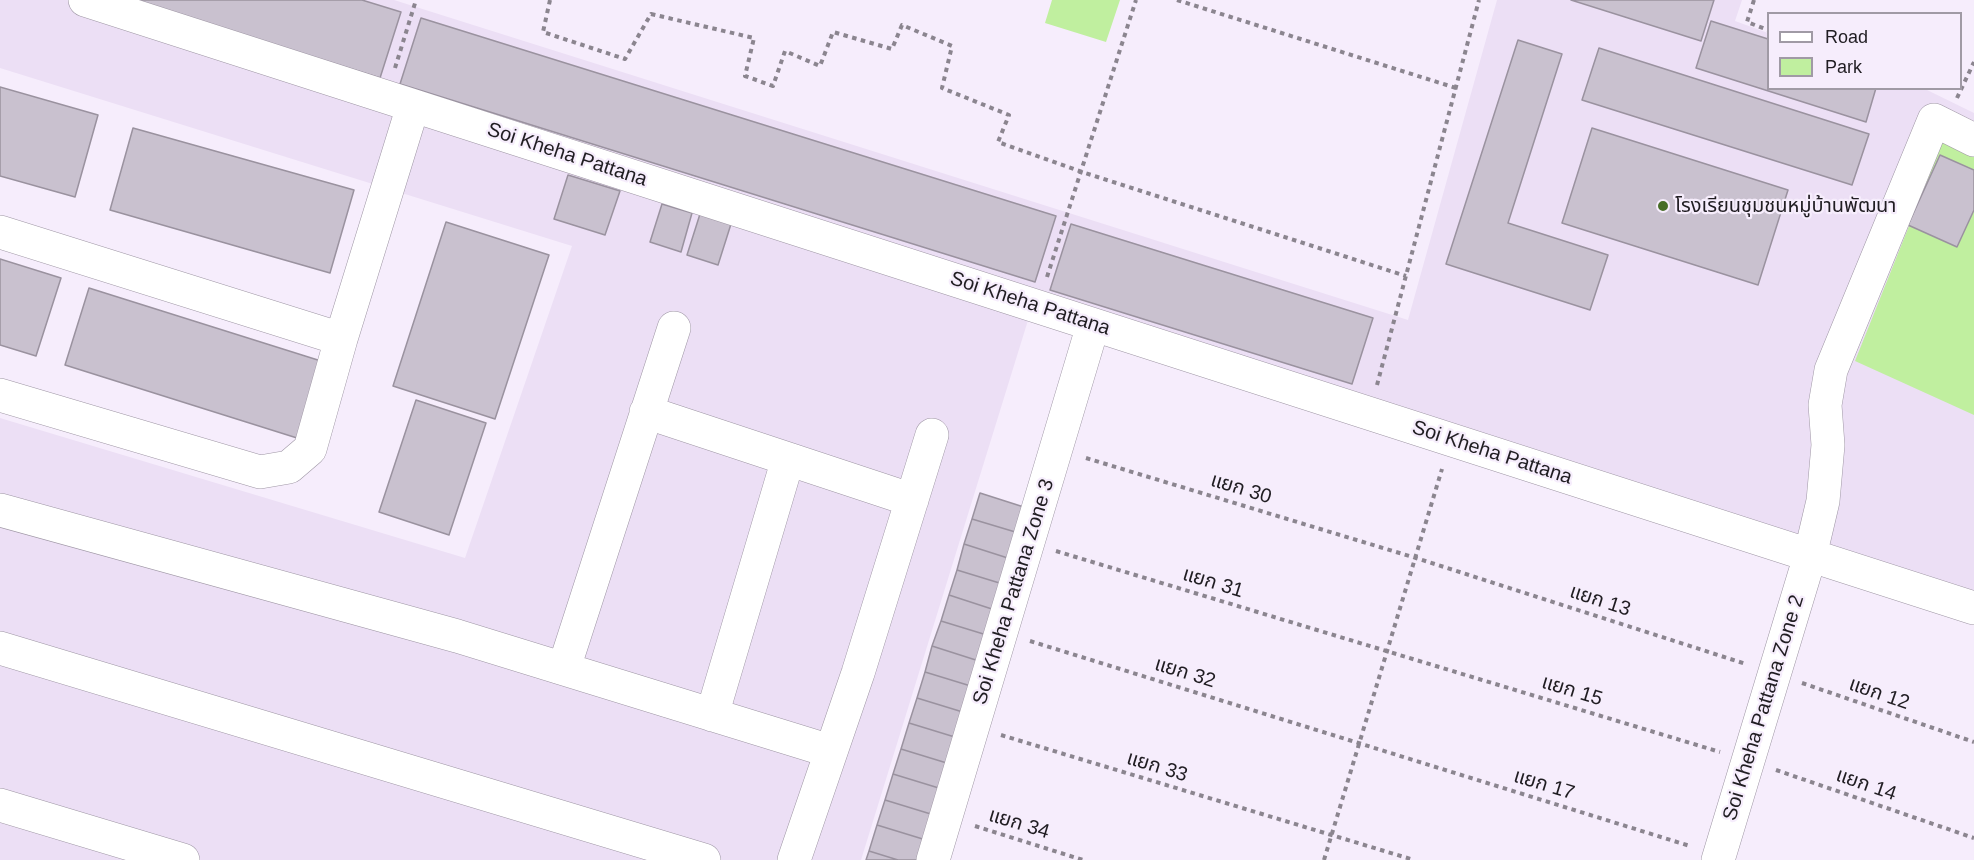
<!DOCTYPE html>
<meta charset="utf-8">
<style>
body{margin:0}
#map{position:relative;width:1974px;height:860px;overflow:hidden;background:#f6edfc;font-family:Arial,sans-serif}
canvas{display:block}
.legend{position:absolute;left:1767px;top:12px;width:195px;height:78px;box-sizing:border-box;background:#f6edfc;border:2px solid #a09aa5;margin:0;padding:8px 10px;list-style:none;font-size:18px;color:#201d22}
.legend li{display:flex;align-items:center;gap:12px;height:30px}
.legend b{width:30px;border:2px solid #a09aa5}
</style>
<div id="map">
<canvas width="1974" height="860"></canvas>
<ul class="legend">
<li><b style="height:8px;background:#fff"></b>Road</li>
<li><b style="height:16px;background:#c0ef9f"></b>Park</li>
</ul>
</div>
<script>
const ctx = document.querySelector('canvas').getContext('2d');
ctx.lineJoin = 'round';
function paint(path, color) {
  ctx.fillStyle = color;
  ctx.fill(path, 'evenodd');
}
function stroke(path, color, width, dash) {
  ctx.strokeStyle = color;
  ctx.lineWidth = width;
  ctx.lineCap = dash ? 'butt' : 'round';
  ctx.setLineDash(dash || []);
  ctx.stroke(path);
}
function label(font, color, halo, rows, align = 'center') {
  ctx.font = font + ' Arial,"Noto Sans Thai",sans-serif';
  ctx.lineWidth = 4.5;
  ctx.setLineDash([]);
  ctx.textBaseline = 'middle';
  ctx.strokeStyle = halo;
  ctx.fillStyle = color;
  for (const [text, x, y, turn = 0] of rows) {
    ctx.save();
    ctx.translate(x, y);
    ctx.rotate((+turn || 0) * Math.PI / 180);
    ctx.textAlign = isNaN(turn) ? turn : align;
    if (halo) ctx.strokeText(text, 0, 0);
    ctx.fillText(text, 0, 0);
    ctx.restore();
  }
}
const built = new Path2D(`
 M0 0H394L1408 320 1497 0H1742L1735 21 1768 33V88L1925 89 1974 113V621L1029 317 861 860H0V418L465 558 572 246 0 68Z`);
const green = new Path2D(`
 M1052 0H1120L1106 42 1045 23Z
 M1945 136 1974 150V415L1855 361Z`);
const building = new Path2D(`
 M131 0H362L401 12 380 78Z
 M1571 0H1714L1701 41Z
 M421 18 1056 216 1035 282 400 84Z
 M1711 21 1768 39V88H1876L1866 122 1696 68Z
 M1518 40 1562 54 1508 223 1608 255 1590 310 1446 264Z
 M1599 48 1869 134 1852 185 1582 100Z
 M0 87 98 115 75 197 0 176Z
 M133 128 354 190 330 273 110 210Z
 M1592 128 1788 190 1758 285 1562 223Z
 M1940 155 1974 170V210L1957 247 1908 225Z
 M568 175 620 191 605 235 554 219Z
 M662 204 692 213 681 252 650 242Z
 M700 214 731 224 718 265 687 255Z
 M446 222 549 255 495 419 393 386Z
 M1071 224 1373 318 1352 384 1050 290Z
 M0 259 61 278 36 356 0 345Z
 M89 288 321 361 297 438 65 365Z
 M416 400 486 423 449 535 379 512Z
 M980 493 1030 509 1022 534 972 519Z
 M972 519 1022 534 1014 560 964 544Z
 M964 544 1014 560 1006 585 957 570Z
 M957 570 1006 585 998 611 949 595Z
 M949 595 998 611 990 636 941 621Z
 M941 621 990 636 982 662 932 646Z
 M932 646 982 662 974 687 925 672Z
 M925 672 974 687 966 713 917 698Z
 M917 698 966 713 958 738 909 723Z
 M909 723 958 738 950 764 901 749Z
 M901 749 950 764 942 789 893 774Z
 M893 774 942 789 934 815 885 800Z
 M885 800 934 815 926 840 877 825Z
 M877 825 926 840 920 860H898L869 851Z
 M869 851 898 860H866Z`);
const path = new Path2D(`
 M550 0 543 32 625 59 651 14 754 38 745 76 773 86 785 51 820 66 833 32 892 49 902 25 952 46 942 88 1009 115 998 142 1082 172 1406 276
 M1177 0 1456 88
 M1754 0 1747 22 1768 30
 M395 68 416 0
 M1957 98 1974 62
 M1047 277 1136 0
 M1377 385 1479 0
 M1086 458 1416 558 1746 664
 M1056 551 1720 752
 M1030 641 1690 846
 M1802 683 1974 742
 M1001 735 1414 860
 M1776 770 1974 838
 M975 826 1083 860
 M1324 860 1442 469`);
const minor = new Path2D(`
 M85 0 1974 608
 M0 232 341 339
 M0 395 260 472 289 467 310 449 341 339 413 106
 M646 412 912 500
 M0 510 457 636 830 751
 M0 648 704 860
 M564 668 674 328
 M712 715 788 459
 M0 805 183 860
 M794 860 858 673 932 435
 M933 860 1093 325
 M1718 860 1810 556 1823 501 1828 445 1825 405 1831 370 1934 120 1974 140`);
const markers = [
 [1663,206,6,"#476d27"]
];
const streetNames = [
 ["Soi Kheha Pattana",567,155,18],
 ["Soi Kheha Pattana",1030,304,18],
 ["Soi Kheha Pattana",1492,453,18],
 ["แยก 30",1241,489,17],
 ["แยก 31",1213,583,17],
 ["Soi Kheha Pattana Zone 3",1014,592,-73],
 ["แยก 13",1600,601,18],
 ["แยก 32",1185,673,17],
 ["แยก 15",1572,691,17],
 ["แยก 12",1879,694,19],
 ["Soi Kheha Pattana Zone 2",1764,708,-73],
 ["แยก 33",1157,767,17],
 ["แยก 17",1544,785,17],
 ["แยก 14",1866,785,19],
 ["แยก 34",1019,824,17]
];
const poiNames = [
 ["โรงเรียนชุมชนหมู่บ้านพัฒนา",1675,206]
];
paint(built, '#ecdff5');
paint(green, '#c0ef9f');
paint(building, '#c9c1cf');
stroke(building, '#9a929f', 1.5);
stroke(minor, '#9f97a5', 34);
stroke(path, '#8b858f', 4, [4.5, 4.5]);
stroke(minor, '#fff', 33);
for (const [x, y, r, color] of markers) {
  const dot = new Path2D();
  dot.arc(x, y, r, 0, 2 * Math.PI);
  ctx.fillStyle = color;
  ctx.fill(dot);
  stroke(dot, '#f6edfc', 2);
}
label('20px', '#201d22', '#f6edfc', streetNames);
label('20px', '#201d22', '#f6edfc', poiNames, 'left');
</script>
